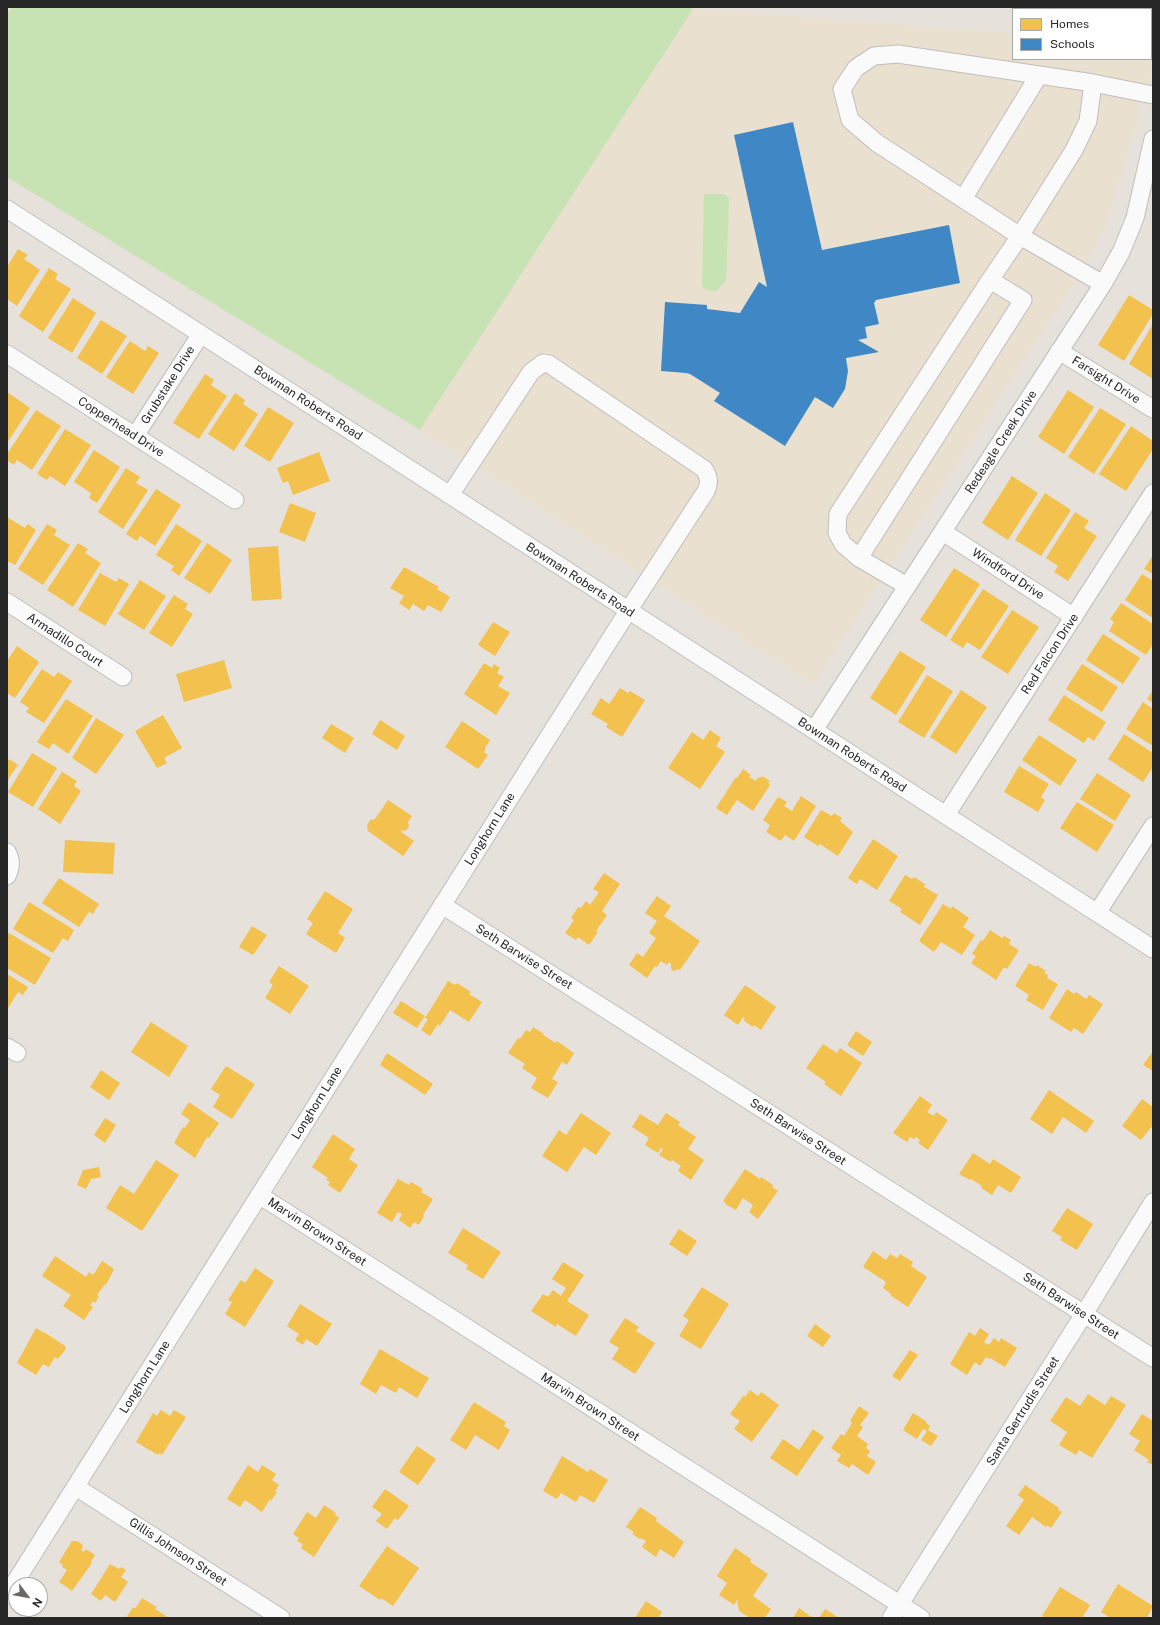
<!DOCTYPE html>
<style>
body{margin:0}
#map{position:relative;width:1160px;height:1625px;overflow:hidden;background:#e6e1db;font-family:"Public Sans",sans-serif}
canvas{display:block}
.frame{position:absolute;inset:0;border:8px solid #272727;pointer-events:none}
.legend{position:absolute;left:1012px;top:8px;width:140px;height:52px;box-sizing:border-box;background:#fff;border:1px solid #a9a9a9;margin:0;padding:5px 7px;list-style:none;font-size:12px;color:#272727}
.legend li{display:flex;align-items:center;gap:8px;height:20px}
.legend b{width:20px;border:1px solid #a9a9a9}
.north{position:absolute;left:8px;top:1577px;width:40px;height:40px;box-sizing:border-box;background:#fff;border:1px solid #a9a9a9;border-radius:50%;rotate:122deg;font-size:11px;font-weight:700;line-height:16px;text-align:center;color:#272727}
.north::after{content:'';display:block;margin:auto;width:14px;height:18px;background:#6a6866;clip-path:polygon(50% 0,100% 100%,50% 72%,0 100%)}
</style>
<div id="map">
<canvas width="1160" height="1625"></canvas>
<div class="frame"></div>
<ul class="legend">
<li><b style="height:11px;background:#f2c14e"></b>Homes</li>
<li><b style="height:11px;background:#3f88c5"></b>Schools</li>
</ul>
<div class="north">N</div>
</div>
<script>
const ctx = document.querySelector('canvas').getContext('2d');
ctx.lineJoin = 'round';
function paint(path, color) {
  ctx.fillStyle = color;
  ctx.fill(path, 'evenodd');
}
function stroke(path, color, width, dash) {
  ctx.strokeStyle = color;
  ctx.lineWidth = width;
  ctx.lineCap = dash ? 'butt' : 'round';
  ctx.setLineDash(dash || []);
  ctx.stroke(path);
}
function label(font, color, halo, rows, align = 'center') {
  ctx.font = font + ' "Public Sans",sans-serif';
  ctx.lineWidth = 4;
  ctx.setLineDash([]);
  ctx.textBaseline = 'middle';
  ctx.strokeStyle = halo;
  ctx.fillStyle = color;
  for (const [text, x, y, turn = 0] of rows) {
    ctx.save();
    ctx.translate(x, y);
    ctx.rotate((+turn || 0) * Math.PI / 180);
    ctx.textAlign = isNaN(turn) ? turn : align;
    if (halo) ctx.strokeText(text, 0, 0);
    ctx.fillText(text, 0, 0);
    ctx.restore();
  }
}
const education = new Path2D(`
 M693 9 1013 33V59H1151V43H1153V70L1105 227 1074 283 813 685 420 430Z`);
const green = new Path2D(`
 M11 7H685L693 9 420 430 7 177V15Z
 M704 194H725L729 199 726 281 716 291 707 290 702 286Z`);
const homes = new Path2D(`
 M18 249 28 255 24 259 40 270 17 306 7 299V267Z
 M49 268 58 274 55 279 71 289 43 332 19 316Z
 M1129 295 1153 310V314L1124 361 1098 345Z
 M73 298 96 313 72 353 48 338Z
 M101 320 127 336 102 374 77 358Z
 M1153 324V379L1129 364Z
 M130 341 145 351 148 346 159 353 133 394 106 377Z
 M205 374 214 380 211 385 227 396 199 439 173 423Z
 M1068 390 1094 407 1064 454 1038 437Z
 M7 392 30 408 7 443Z
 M235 393 245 400 243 404 258 414 234 451 208 434Z
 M268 407 294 423 270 462 244 446Z
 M1100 408 1126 424 1094 474 1068 457Z
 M36 410 61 426 32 470 17 460 14 465 7 460V454Z
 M1131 426 1153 441V449L1126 491 1099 474Z
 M65 429 91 445 65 486 50 476 47 480 37 474Z
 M94 450 120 467 97 503 89 498 91 493 74 482Z
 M319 452 330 481 293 495 288 481 283 483 277 468Z
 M126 468 140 477 136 483 148 490 123 529 98 512Z
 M1012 476 1038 493 1008 540 982 523Z
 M156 489 181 505 155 546 140 536 137 541 126 534Z
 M1045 493 1071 510 1041 556 1015 540Z
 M290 503 316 513 305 542 279 532Z
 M1075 512 1089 521 1084 528 1097 536 1068 581 1054 572 1058 566 1046 558Z
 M7 517 25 528 28 524 36 530 15 565 7 561Z
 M47 524 57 530 54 535 70 545 43 585 18 569Z
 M176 524 202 541 179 576 171 570 174 566 156 555Z
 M78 543 88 549 85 553 101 563 73 607 47 590Z
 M207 543 232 560 210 594 184 578Z
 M278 546 282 599 252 601 248 548Z
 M1153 555V574L1144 569Z
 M404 567 439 587 437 589 450 597 441 612 428 605 424 611 413 604 409 610 399 603 404 596 390 588Z
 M954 568 980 584 946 637 920 620Z
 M100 573 116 582 119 578 129 584 105 626 78 610Z
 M1142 574 1153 581V618L1125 600Z
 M140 580 166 596 144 630 118 614Z
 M983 589 1009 606 980 650 967 642 963 648 950 640Z
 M174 595 188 604 185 609 193 614 172 647 149 633Z
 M1121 603 1153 624V644L1146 655 1109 631 1114 622 1110 619Z
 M1012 610 1039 627 1008 674 981 657Z
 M493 622 510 632 495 656 478 645Z
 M1103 634 1140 658 1123 684 1086 660Z
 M17 646 39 662 15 698 7 693V661Z
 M900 651 926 667 896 715 870 698Z
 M224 660 232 688 184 702 176 674Z
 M484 663 492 668 494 664 500 668 497 673 504 677 498 686 510 693 496 715 464 694Z
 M1082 664 1118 687 1102 712 1066 689Z
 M42 669 54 677 58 672 72 681 44 723 26 712 29 708 20 702Z
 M927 675 953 691 924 738 898 722Z
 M620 688 628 693 630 691 645 700 622 737 606 727 608 724 591 714 601 698 609 704Z
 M961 690 987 707 956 754 930 737Z
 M1153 690V703L1147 699Z
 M1064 695 1106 722 1094 741 1088 737 1084 743 1048 720Z
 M66 699 93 716 68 754 53 743 49 749 37 742Z
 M1143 702 1153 709V746L1126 729Z
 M163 715 182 748 164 758 167 763 157 768 135 731Z
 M96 718 124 735 96 774 72 758Z
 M380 720 405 736 397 750 372 734Z
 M462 721 490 740 485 748 486 749 484 752 488 755 478 769 445 747Z
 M331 724 354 738 345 753 322 738Z
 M710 730 721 738 716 746 725 752 700 789 668 768 692 732 703 740Z
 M1124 734 1153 753V767L1143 782 1108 759Z
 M1039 735 1077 760 1060 786 1022 760Z
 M32 753 57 768 33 807 8 792Z
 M9 759 18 765 7 781V762Z
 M1019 766 1049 784 1041 797 1045 800 1038 812 1004 792Z
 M743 769 751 775 749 777 756 781 758 777 760 778 762 776 770 781 768 783 770 785 753 811 737 800 727 815 716 808 736 777 737 778Z
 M62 772 77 781 74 786 81 791 60 824 38 809Z
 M1097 773 1131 795 1115 821 1080 799Z
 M801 796 816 806 794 841 785 835 781 841 766 832 770 825 763 820 778 797 787 802 784 806 792 811Z
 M388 800 412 816 408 822 409 826 406 831 402 830 401 832 414 841 403 856 368 831 367 826 370 820 375 819Z
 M1077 802 1114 825 1097 852 1060 828Z
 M821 810 832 816 834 813 842 818 840 821 853 832 838 856 820 844 818 846 804 837Z
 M873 839 898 856 877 890 860 879 857 884 848 878Z
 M65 840 115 843 113 874 63 872Z
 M604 873 620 884 602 911 607 915 596 931 598 932 589 945 578 937 576 940 565 933 574 920 571 918 578 907 581 908 586 901 590 905 599 892 593 889Z
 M905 875 912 879 914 877 925 884 924 887 938 895 920 925 900 912 902 909 889 901Z
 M59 878 99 904 93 914 89 912 79 927 42 903Z
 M325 891 353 909 338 933 345 938 336 953 306 934 313 923 307 919Z
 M657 896 671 906 664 916 700 941 680 970 679 969 674 971 671 969V964L669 962 667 965 661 961 657 967 655 966 647 978 629 965 637 953 643 957 656 938 649 933 657 921 645 913Z
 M29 902 74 930 68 941 63 938 53 953 13 929Z
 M943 904 951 909 952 906 969 918 963 927 975 935 962 955 941 942 934 952 919 941Z
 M252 926 267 935 253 955 239 947Z
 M990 930 1002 938 1004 936 1011 940 1009 944 1019 950 1007 969 1004 967 996 980 971 963 976 956 972 954 981 940 983 941Z
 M9 933 51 958 35 985 7 968V936Z
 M1029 963 1036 967 1037 965 1046 971 1044 973 1048 975 1047 978 1058 984 1043 1010 1026 1000 1029 995 1015 986Z
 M279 966 309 986 290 1014 265 998 273 985 269 982Z
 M7 974 28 987 23 995 18 992 7 1010Z
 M448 981 455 985 457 983 471 992 469 994 482 1002 469 1022 450 1010 440 1026 438 1024 430 1036 421 1030 428 1019 425 1018Z
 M745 985 776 1007 761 1030 754 1025 753 1027 743 1020 745 1019 743 1017 738 1025 724 1015Z
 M1067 989 1074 994 1076 992 1086 999 1089 995 1103 1004 1083 1034 1074 1028 1071 1032 1049 1018Z
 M401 1001 425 1016 417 1028 393 1013Z
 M151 1022 188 1046 169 1077 131 1052Z
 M533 1027 544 1034 543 1035 556 1043 557 1041 574 1053 567 1065 562 1062 552 1079 558 1082 548 1098 531 1088 537 1078 522 1068 525 1064 508 1053 518 1038 520 1039 526 1030 530 1032Z
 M856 1031 872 1042 863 1056 847 1045Z
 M823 1044 837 1053 840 1048 862 1063 841 1096 824 1084 826 1082 806 1068Z
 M1153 1051V1071L1143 1065Z
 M387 1053 433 1084 425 1095 380 1065Z
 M226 1066 255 1084 232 1119 213 1107 220 1095 211 1089Z
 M101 1070 120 1083 109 1100 90 1087Z
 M1049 1090 1094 1121 1086 1133 1063 1117 1052 1134 1030 1119Z
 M920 1096 932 1105 927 1112 934 1116 936 1112 948 1120 928 1150 918 1143 920 1140 916 1137 914 1139 910 1137 907 1142 893 1133Z
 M1142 1099 1153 1107V1125L1141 1140 1122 1126Z
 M189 1102 219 1123 209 1138 207 1137 195 1158 174 1143 183 1127 185 1128 190 1120 181 1114Z
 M581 1113 611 1133 596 1155 584 1147 567 1172 542 1156 559 1130 566 1135Z
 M666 1113 680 1122 678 1125 696 1137 688 1149 704 1160 691 1180 678 1171 681 1166 672 1160 671 1162 659 1155 663 1149 661 1148 658 1153 645 1145 649 1138 632 1127 640 1114 658 1125Z
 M105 1118 116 1125 105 1143 94 1135Z
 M333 1134 355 1149 349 1159 358 1165 340 1193 328 1185 330 1182 326 1180 328 1178 312 1167Z
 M973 1153 990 1164 993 1159 1021 1177 1011 1193 998 1185 992 1195 981 1188 982 1186 971 1179 970 1180 959 1174Z
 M156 1160 179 1175 142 1231 106 1208 120 1185 134 1194Z
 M99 1167 101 1177 91 1179 86 1189 77 1185 83 1170Z
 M745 1169 760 1179 761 1177 773 1185 772 1187 778 1191 758 1219 749 1212 753 1205 743 1198 736 1210 725 1204 726 1203 723 1201Z
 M398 1179 409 1185 411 1182 423 1189 421 1192 433 1199 423 1215 424 1216 419 1225 414 1222 410 1228 399 1220 402 1214 398 1212 392 1222 377 1213Z
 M1067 1208 1093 1224 1077 1250 1060 1240 1062 1237 1052 1231Z
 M463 1228 501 1252 483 1279 466 1269 468 1265 448 1253Z
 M679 1229 697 1241 687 1256 669 1244Z
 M873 1251 886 1260 890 1254 897 1258 900 1254 913 1262 911 1266 927 1277 908 1307 890 1295 891 1294 883 1288 886 1282 863 1267Z
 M55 1256 86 1277 89 1272 93 1275 102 1261 114 1269 106 1285 105 1284 97 1295 99 1296 95 1303 93 1301 90 1305 93 1307 84 1320 63 1306 71 1295 42 1276Z
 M563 1262 584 1275 567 1301 589 1315 576 1336 557 1324 556 1327 531 1311 543 1294 548 1297 553 1290 561 1296 566 1288 552 1279Z
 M255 1268 274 1281 245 1327 225 1314 232 1302 228 1300 241 1280 245 1283Z
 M702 1287 729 1304 701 1349 679 1336 689 1320 683 1316Z
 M300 1304 332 1324 317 1346 306 1339 303 1345 295 1340 299 1334 287 1326Z
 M625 1318 639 1327 636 1331 655 1343 635 1374 612 1359 619 1348 609 1342Z
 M815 1324 831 1336 823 1347 807 1336Z
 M36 1328 44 1333V1332L65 1346 66 1349 58 1359 55 1357 49 1367 43 1364 36 1375 17 1363Z
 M980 1328 989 1334 984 1342 989 1345 994 1338 999 1342 1001 1338 1017 1348 1005 1367 990 1358 989 1359 986 1357 980 1366 975 1362 967 1375 950 1364 969 1332 975 1336Z
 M380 1349 429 1378 417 1398 399 1387 396 1393 381 1385 376 1394 360 1384Z
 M910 1350 918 1355 900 1381 892 1376Z
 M750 1390 758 1396 761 1392 779 1405 752 1442 734 1429 740 1421 730 1414 744 1395 745 1397Z
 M1088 1394 1105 1405 1111 1396 1126 1405 1092 1458 1079 1450 1076 1455 1059 1445 1067 1432 1050 1421 1066 1397 1080 1406Z
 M474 1402 506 1422 504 1426 510 1430 499 1450 475 1435 466 1450 450 1440Z
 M859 1406 869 1413 860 1425 863 1427 857 1436 868 1444 866 1448 870 1451 867 1456 876 1462 868 1475 852 1464 849 1468 837 1461 841 1455 831 1448 841 1434 844 1436 852 1423 850 1421Z
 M161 1410 170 1416 174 1410 186 1417 162 1455 159 1453 158 1455 136 1442 153 1413 157 1416Z
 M913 1413 927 1422 926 1423 930 1426 928 1430 938 1436 931 1446 921 1440 927 1431 923 1429 917 1439 903 1430Z
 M1142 1414 1153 1421V1465L1147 1462 1149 1460 1134 1450 1140 1441 1129 1434Z
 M813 1429 824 1437 797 1476 770 1458 783 1439 799 1450Z
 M417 1446 436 1459 418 1485 399 1472Z
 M562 1456 588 1472 590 1469 608 1480 594 1503 580 1495 576 1502 561 1493 557 1499 543 1491Z
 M248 1465 258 1472 262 1465 276 1474 272 1480 279 1485 275 1491 277 1492 271 1501 270 1499 262 1512 245 1500 240 1507 227 1499Z
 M1025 1485 1059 1508 1058 1510 1062 1512 1051 1528 1047 1525 1046 1527 1032 1517 1019 1535 1006 1526 1024 1500 1018 1495Z
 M385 1489 409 1506 398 1520 395 1518 387 1529 376 1521 382 1514 372 1507Z
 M324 1505 336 1513 335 1515 339 1518 314 1557 301 1548 303 1544 297 1541 299 1538 293 1534 307 1512 316 1518Z
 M640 1507 657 1518 656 1521 684 1542 674 1558 660 1549 656 1557 642 1547 646 1541 641 1538 640 1539 632 1534 634 1532 626 1527Z
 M72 1541H77L82 1544 83 1547 81 1550 84 1552 86 1549 95 1555 91 1562 92 1563 72 1591 59 1582 67 1570 62 1567 63 1565 59 1562Z
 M387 1546 419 1568 393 1606 381 1598 380 1600 359 1586Z
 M735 1548 751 1559 750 1562 768 1574 753 1596 771 1609 765 1618H750L739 1611 737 1600 734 1605 719 1595 727 1583 717 1576Z
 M110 1564 119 1569 121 1567 126 1570 121 1577 128 1582 115 1602 105 1595 101 1601 91 1594Z
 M1118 1584 1153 1606 1147 1618H1111L1101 1612Z
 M1060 1587 1090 1605 1082 1618H1045L1042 1616Z
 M142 1598 157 1607 155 1609 169 1618H126L133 1607 135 1609Z
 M646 1601 662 1612 658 1618H635Z
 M799 1608 813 1618H793Z
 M825 1609 839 1618H819Z`);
const schools = new Path2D(`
 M793 122 822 250 949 225 960 283 876 300 874 303 879 324 865 327 867 338 858 340 879 352 846 358 848 371 845 389 833 408 815 397 785 446 714 401 720 393 690 374 686 373 661 371 665 302 707 305V309L740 313 759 282 767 287 734 135Z`);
const minor = new Path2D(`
 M963 199 1039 75
 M7 209 1153 949
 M1103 284 1020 236 1074 150 1088 121 1093 83 1153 95
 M1059 351 1153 409
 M7 354 235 500
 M135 436 201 334
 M943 532 1074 617
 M859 558 843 544 837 533 838 514 990 280
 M907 586 859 558 1023 300 990 280 1020 236 877 143 850 120 842 89 856 68 874 56 898 54 1093 83
 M7 602 123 677
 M814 730 1103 284 1121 252 1135 218 1153 139
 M946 815 1153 493
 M7 852C12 860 11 868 7 876
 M442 905 1153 1358
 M1097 913 1153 826
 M7 1047 17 1053
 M259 1195 921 1618
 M76 1487 281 1618
 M7 1595 628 611 706 491C710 482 709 477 704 469L549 364 543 363 531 372 450 495
 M891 1618 1084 1314 1153 1202`);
const streetNames = [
 ["Farsight Drive",1106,380,32],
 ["Grubstake Drive",168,385,-58],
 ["Bowman Roberts Road",308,403,33],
 ["Copperhead Drive",121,427,33],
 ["Redeagle Creek Drive",1001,442,-57],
 ["Windford Drive",1008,574,33],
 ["Bowman Roberts Road",580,580,33],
 ["Armadillo Court",65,640,33],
 ["Red Falcon Drive",1050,654,-57],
 ["Bowman Roberts Road",852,755,33],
 ["Longhorn Lane",490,829,-58],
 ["Seth Barwise Street",524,957,32],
 ["Longhorn Lane",317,1103,-58],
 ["Seth Barwise Street",798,1132,33],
 ["Marvin Brown Street",317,1232,33],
 ["Seth Barwise Street",1071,1306,33],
 ["Longhorn Lane",145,1377,-58],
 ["Marvin Brown Street",590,1407,33],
 ["Santa Gertrudis Street",1023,1411,-58],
 ["Gillis Johnson Street",178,1552,33]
];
paint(education, '#eae0cf');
paint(green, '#c7e2b3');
paint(homes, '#f2c14e');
paint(schools, '#3f88c5');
stroke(minor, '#bfbdbd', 19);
stroke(minor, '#fbfafa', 17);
label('12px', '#272727', '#fff', streetNames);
</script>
